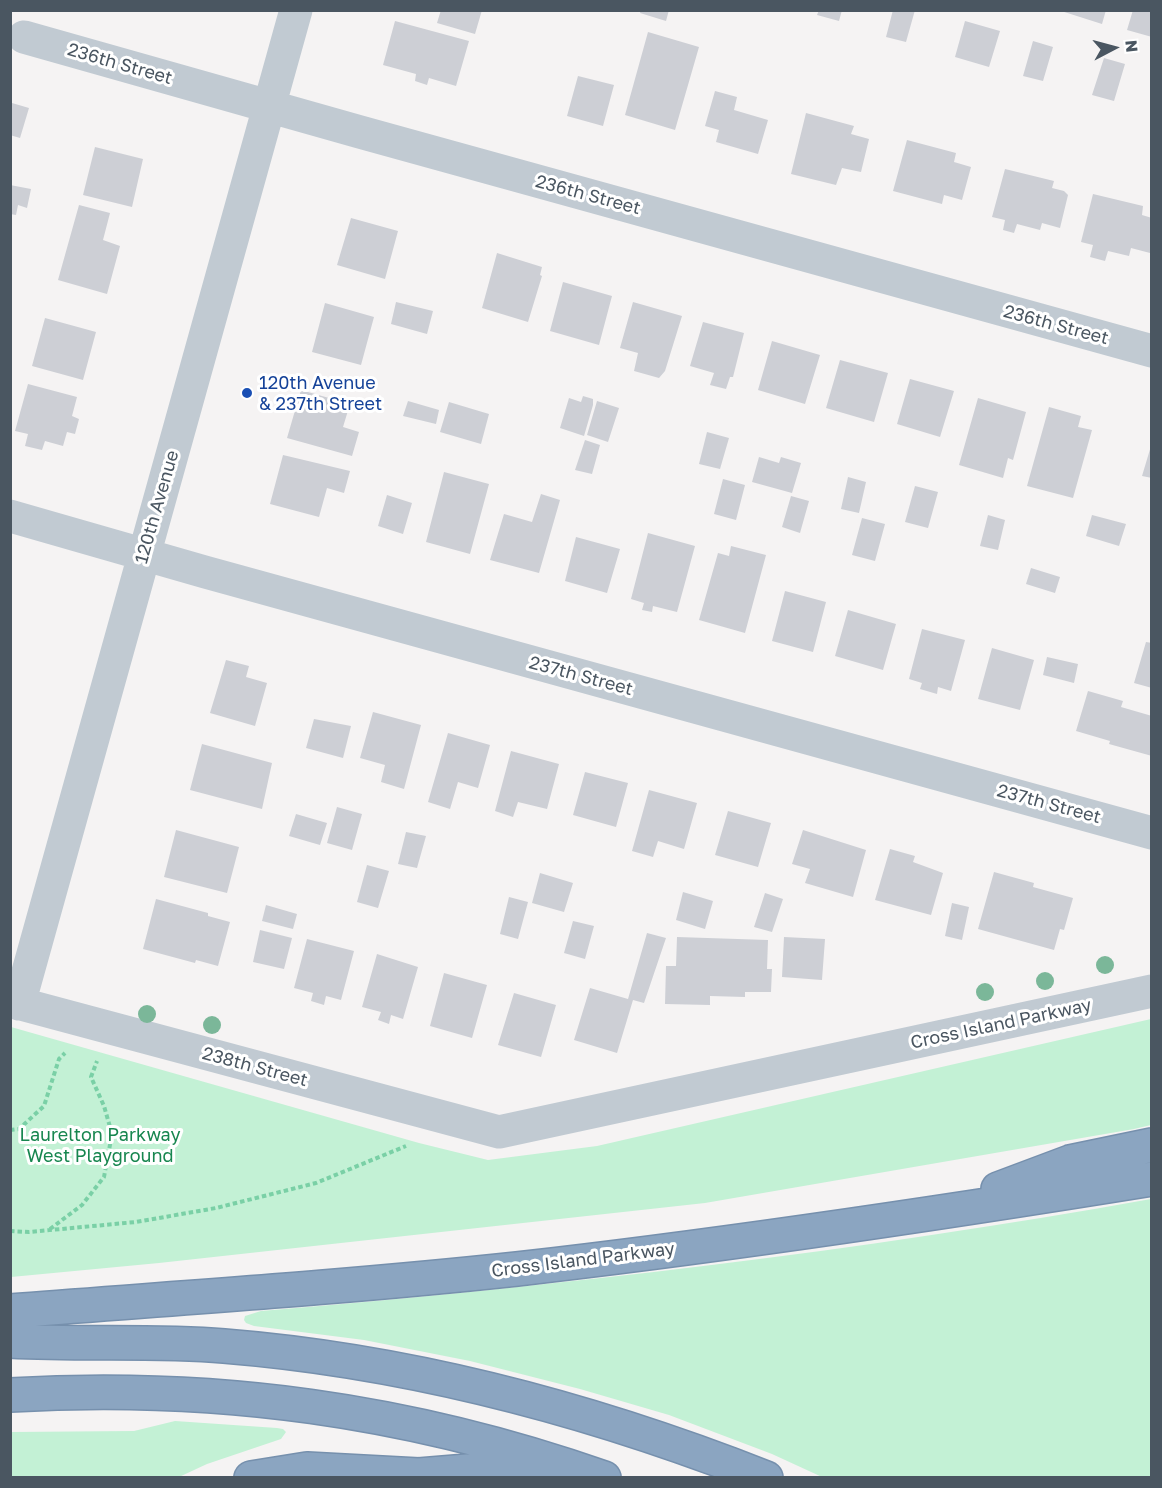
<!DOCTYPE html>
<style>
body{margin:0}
#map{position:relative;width:1162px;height:1488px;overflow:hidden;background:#f5f3f3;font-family:"Golos Text",sans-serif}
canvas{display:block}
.frame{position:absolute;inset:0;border:12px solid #4a5661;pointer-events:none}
.north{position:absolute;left:1084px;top:18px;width:60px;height:60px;-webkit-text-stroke:4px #fff;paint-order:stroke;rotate:84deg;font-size:16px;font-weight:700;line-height:24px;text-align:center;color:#4a5661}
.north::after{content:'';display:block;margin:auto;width:21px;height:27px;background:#4a5661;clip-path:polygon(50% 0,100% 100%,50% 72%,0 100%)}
</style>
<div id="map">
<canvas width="1162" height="1488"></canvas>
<div class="frame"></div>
<div class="north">N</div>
</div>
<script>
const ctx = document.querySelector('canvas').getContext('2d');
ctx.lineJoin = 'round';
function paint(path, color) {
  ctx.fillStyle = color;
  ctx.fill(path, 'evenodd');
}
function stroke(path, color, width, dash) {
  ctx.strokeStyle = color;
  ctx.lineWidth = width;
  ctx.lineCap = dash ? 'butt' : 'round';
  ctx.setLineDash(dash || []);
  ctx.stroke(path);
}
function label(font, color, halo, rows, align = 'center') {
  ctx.font = font + ' "Golos Text",sans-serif';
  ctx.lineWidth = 6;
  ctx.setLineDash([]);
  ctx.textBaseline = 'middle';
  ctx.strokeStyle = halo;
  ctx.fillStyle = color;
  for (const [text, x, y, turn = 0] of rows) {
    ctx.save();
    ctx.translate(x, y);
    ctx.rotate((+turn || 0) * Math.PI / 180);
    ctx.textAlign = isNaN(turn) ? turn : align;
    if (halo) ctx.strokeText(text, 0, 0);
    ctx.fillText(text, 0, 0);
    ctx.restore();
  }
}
const green = new Path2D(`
 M1151 1019V1125L1134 1129 705 1203 159 1263 11 1277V1027L419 1143 488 1160 597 1146Z
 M1151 1199V1477H822L772 1454 669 1415 580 1389 470 1361 364 1340 254 1326 246 1323 244 1320 245 1316 261 1311C559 1286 857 1252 1151 1199Z
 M175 1421 277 1428 283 1429 286 1432 281 1439 207 1464 179 1477H11V1432L134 1431Z`);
const building = new Path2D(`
 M441 10H482L475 34 437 23Z
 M641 10H669L666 21 640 13Z
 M819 10H842L839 21 817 15Z
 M893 10H915L906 42 886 37Z
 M1058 10H1106L1102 24Z
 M1133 10H1152V37L1127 30Z
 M395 21 469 41 456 86 429 78 427 85 415 81 416 74 383 65Z
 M965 21 1000 31 989 67 955 57Z
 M648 32 699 47 675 130 625 115Z
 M1033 41 1053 47 1043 81 1023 76Z
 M1104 58 1125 64 1114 101 1092 95Z
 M578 76 614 85 603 126 567 116Z
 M715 91 737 97 734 110 768 120 758 154 716 142 719 130 705 126Z
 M12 103 29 108 20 138 10 135Z
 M806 113 854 126 851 134 869 139 861 172 842 168 836 185 791 174Z
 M907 140 956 153 954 162 971 167 962 200 944 195 942 204 893 191Z
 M95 147 143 159 132 207 83 195Z
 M1005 169 1054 181 1052 188 1064 191 1068 195 1060 228 1042 223 1040 230 1017 224 1014 233 1003 230 1005 220 992 217Z
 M10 185 31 189 27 208 18 205 16 215 10 214Z
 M1093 194 1143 206 1142 215 1152 218V245L1150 253 1131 248 1129 256 1108 251 1105 261 1090 257 1093 245 1081 242Z
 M79 205 110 213 103 240 120 246 107 294 58 280Z
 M351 218 398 231 385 279 337 265Z
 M497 253 542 267 540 275 542 276 528 322 482 308Z
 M563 282 612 296 599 345 550 331Z
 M396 302 433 311 427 334 391 324Z
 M633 302 682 316 665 371 659 378 634 371 638 353 620 348Z
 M325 303 374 317 361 365 312 352Z
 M45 318 96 332 83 380 32 366Z
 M703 322 744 333 733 377H730L726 389 710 385 714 373 690 366Z
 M772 341 820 355 805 404 758 390Z
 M840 360 888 373 874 422 826 408Z
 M910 379 954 391 940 437 897 424Z
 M28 384 77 397 72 416 79 419 75 434 67 432 63 446 45 441 42 450 25 446 28 434 15 431Z
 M301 390 350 404 343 427 359 432 352 456 287 438Z
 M583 396 593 399V405L584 436 560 428 569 398 581 402Z
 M978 398 1026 412 1013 460 1008 458 1003 478 959 465Z
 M408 401 439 410 436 424 403 416Z
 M597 401 619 408 608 442 587 435Z
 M449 402 489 414 481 444 440 432Z
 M1049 407 1081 416 1078 427 1092 430 1073 498 1027 486Z
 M707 432 729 438 720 469 699 464Z
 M585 440 600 445 592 474 575 470Z
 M1151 446H1152V478L1142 476Z
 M283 455 350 471 344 493 327 488 319 517 270 504Z
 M759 457 779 463 781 457 801 463 792 493 752 482Z
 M444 472 489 484 470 554 426 542Z
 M848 477 866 482 859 513 841 509Z
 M723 479 745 485 736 520 714 514Z
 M915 486 938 492 928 528 905 522Z
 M541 494 560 500 539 573 490 560 504 514 532 522Z
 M387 495 412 503 403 534 378 526Z
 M791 496 809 501 800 533 782 527Z
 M988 515 1005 520 998 550 980 546Z
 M1092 515 1126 524 1119 546 1086 536Z
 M862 518 885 524 875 561 852 555Z
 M648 533 695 546 677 612 653 606 652 612 642 610 644 603 631 599Z
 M576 537 620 549 607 593 565 581Z
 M731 546 766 555 745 633 699 620 718 553 729 556Z
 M1031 568 1060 577 1055 593 1026 584Z
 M785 591 826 602 813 652 772 641Z
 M848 610 896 624 883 670 835 656Z
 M922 629 965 640 951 691 938 687 937 694 920 689 922 683 909 679Z
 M1146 642 1152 643V688L1134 683Z
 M992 648 1034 660 1020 710 978 699Z
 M1047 657 1078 664 1074 683 1043 675Z
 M226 660 249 666 246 677 267 683 255 726 210 713Z
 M1088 691 1123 701 1121 707 1152 716V756L1109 744 1110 741 1076 731Z
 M373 712 421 725 404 789 381 782 385 765 360 758Z
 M314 719 351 726 343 758 306 748Z
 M448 733 490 745 478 788 458 782 450 809 428 802Z
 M202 744 272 763 262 809 190 790Z
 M511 751 559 764 547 809 518 802 513 817 495 811Z
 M585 772 628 783 616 827 573 815Z
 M649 790 697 803 684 849 658 841 653 857 632 851Z
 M337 807 362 814 352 850 327 843Z
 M728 811 771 823 758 867 715 855Z
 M296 814 327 823 320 845 289 836Z
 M176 830 239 847 227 893 164 877Z
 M803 830 866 850 853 897 805 883 810 869 792 864Z
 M406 832 426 836 417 868 398 864Z
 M890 849 915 856 913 862 943 873 931 915 875 900Z
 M367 865 389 871 378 908 357 902Z
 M994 872 1034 883 1033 887 1073 898 1064 930 1060 929 1054 950 978 929Z
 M540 873 573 883 564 912 532 903Z
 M683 892 713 901 705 929 676 920Z
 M765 893 783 899 772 932 754 927Z
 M509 897 528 902 518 939 500 934Z
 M156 899 208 913V916L230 922 218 966 196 960 195 963 143 949Z
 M952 903 969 907 962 940 945 936Z
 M266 905 297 914 293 929 262 921Z
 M573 921 594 926 585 959 564 953Z
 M260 930 292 938 284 969 253 962Z
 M647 933 666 938 644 1003 633 1000 617 1053 574 1040 590 988 628 999Z
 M677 937 768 940 767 969H772L771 992H745V997L710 996V1005L665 1004 666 966H676Z
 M784 937 825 939 822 980 782 977Z
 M307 939 354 951 341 1000 326 996 324 1005 311 1001 313 993 294 988Z
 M377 954 418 967 403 1019 391 1015 389 1024 378 1020 381 1012 362 1007Z
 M444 973 487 985 472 1038 430 1026Z
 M514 993 556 1005 541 1057 498 1045Z`);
const path = new Path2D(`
 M10 1130 19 1129 44 1106 59 1059 65 1053
 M50 1229 82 1205 104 1177 112 1134 104 1106 91 1077 97 1061
 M10 1231 29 1232 136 1222 216 1208 316 1183 406 1146`);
const minor = new Path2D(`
 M24 37 360 132 1152 351
 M10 516 205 572 1152 833
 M10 1001 499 1132 1152 991
 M19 1004 296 10`);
const highway = new Path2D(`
 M998 1189 1070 1162 1152 1145
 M10 1311C179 1298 349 1287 517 1269 729 1245 941 1213 1152 1179
 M10 1341C82 1345 153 1340 224 1346 410 1361 593 1410 766 1478
 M10 1395C216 1383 410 1410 604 1478
 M251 1478 307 1469 419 1475 540 1465`);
const trees = [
 [1105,965],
 [1045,981],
 [985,992],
 [147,1014],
 [212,1025]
];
const markers = [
 [247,393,6,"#1a4fb4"]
];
const streetNames = [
 ["236th Street",120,64,16],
 ["236th Street",588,195,15],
 ["236th Street",1056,325,15],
 ["120th Avenue",157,507,-74],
 ["237th Street",581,676,15],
 ["237th Street",1049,804,15],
 ["Cross Island Parkway",1001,1024,-12],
 ["238th Street",255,1067,15],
 ["Cross Island Parkway",583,1260,-7]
];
const transitNames = [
 ["120th Avenue",259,383],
 ["& 237th Street",259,404]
];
const parkNames = [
 ["Laurelton Parkway",100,1135],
 ["West Playground",100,1156]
];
paint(green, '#c3f1d5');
paint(building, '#cdcfd5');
stroke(highway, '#7690ad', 36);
stroke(path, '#7ad0a6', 4, [4.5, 3]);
stroke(minor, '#c1cad2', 33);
stroke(highway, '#8ba5c1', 33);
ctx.fillStyle = '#7bb799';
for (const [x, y] of trees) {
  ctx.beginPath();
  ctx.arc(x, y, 9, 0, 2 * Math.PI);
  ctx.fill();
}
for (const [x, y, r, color] of markers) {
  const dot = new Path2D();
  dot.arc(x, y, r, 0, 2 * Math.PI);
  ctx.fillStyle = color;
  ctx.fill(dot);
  stroke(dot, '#fff', 2);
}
label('18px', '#4a5661', '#fff', streetNames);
label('18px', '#164399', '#fff', transitNames, 'left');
label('18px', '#17864f', '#fff', parkNames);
</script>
